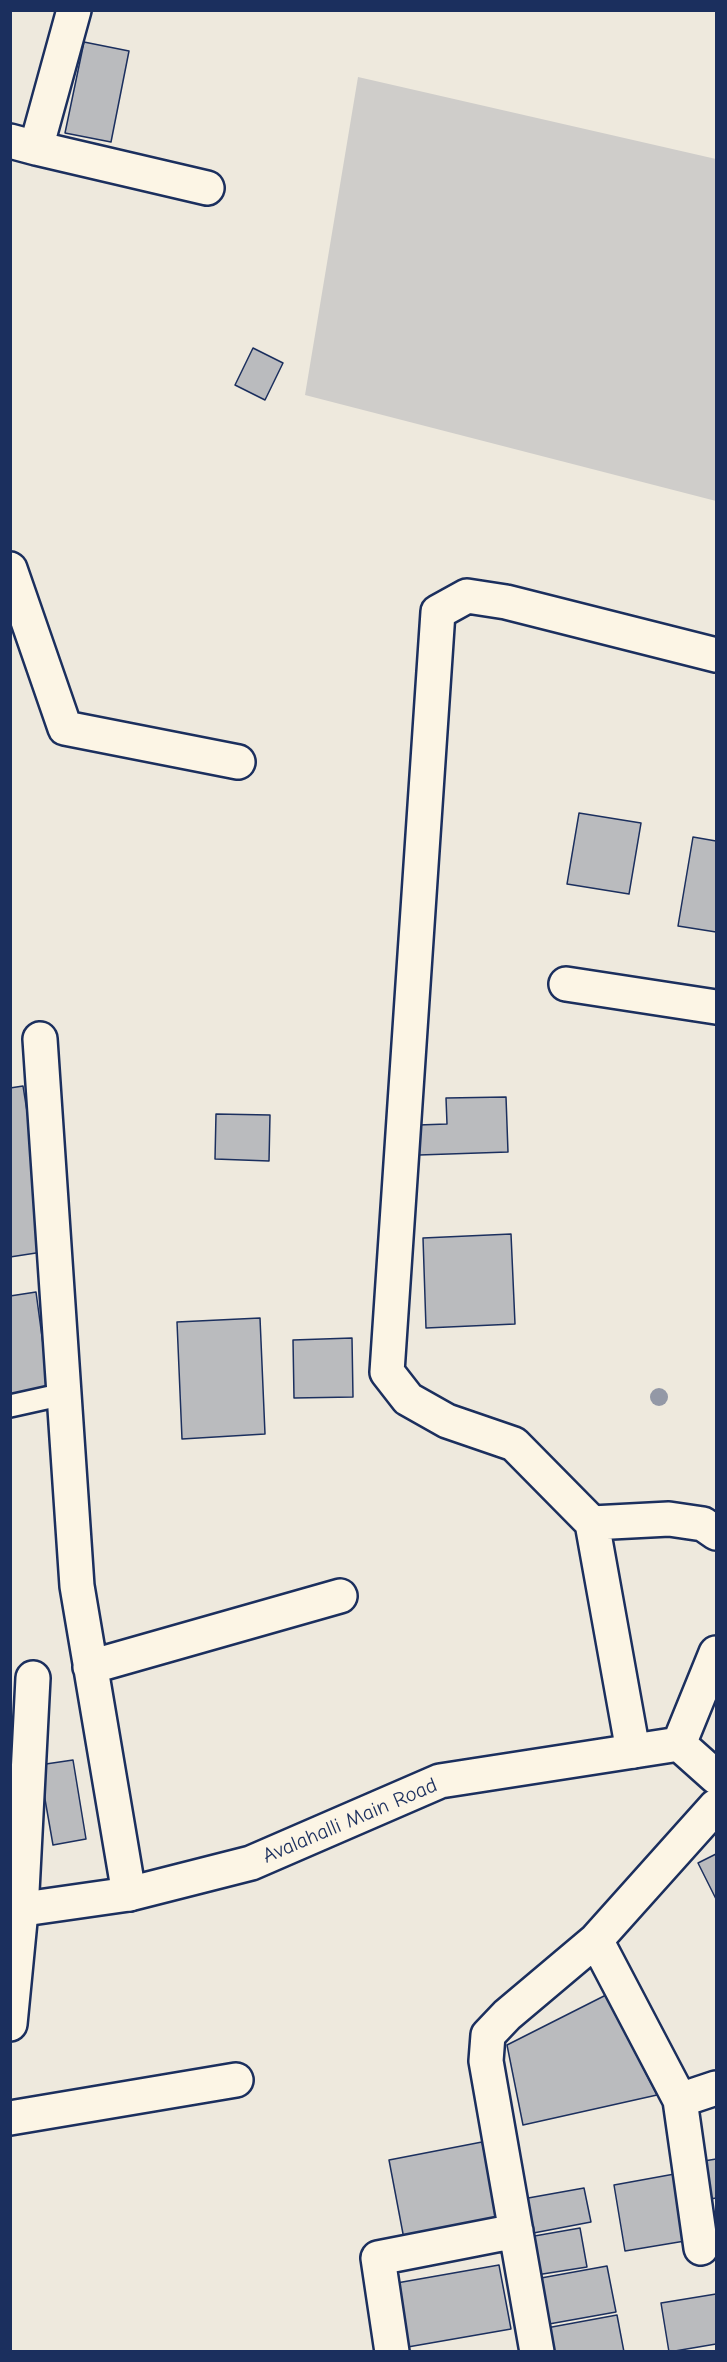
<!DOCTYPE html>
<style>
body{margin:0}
#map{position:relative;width:727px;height:2362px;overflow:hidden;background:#eee9dd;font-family:"Comic Neue",sans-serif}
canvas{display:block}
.frame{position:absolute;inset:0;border:12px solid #1b2f5e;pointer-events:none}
</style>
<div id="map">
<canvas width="727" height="2362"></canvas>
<div class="frame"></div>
</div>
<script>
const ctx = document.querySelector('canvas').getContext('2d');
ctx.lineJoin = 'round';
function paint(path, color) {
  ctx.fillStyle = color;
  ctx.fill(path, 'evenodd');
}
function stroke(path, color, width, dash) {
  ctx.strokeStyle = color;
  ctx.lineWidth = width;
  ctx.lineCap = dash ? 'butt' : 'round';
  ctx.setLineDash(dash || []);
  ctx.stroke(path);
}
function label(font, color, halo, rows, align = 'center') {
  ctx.font = font + ' "Comic Neue",sans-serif';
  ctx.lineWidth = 6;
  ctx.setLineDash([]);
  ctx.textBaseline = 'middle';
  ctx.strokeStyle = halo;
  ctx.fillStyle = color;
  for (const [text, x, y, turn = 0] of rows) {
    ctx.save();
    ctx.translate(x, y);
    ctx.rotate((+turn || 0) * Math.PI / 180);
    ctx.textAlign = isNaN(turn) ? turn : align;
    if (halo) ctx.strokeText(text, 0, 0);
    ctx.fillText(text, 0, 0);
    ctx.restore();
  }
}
const green = new Path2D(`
 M358 77 716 159V501L305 395Z`);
const building = new Path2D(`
 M84 42 129 51 111 142 65 133Z
 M253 348 283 363 265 400 235 385Z
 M579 813 641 823 629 894 567 884Z
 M693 837 716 841V932L678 926Z
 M23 1086 49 1251 10 1257V1088Z
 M506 1097 508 1152 419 1155 418 1125 447 1124 446 1098Z
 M216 1114 270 1115 269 1161 215 1159Z
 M511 1234 515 1324 426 1328 423 1238Z
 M36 1292 49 1389 10 1394V1296Z
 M260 1318 265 1434 182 1439 177 1322Z
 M352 1338 353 1397 294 1398 293 1340Z
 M73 1760 86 1839 53 1845 39 1765Z
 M716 1854V1899L698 1863Z
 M606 1995 657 2095 523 2125 507 2045Z
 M482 2142 498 2220 404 2239 389 2160Z
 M716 2159V2198L699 2201 692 2163Z
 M680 2173 691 2240 625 2251 614 2185Z
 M584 2188 591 2222 523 2235 517 2200Z
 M580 2228 587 2267 530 2276 523 2238Z
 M499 2265 511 2329 402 2348 391 2284Z
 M607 2266 616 2312 549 2324 541 2278Z
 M716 2294V2344L669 2352 661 2303Z
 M617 2315 624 2352H545L541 2329Z`);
const lane = new Path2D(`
 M10 1406 64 1394`);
const street = new Path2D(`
 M10 141 36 148 74 10
 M36 148 207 188
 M10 569 65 728 238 762
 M566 984 716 1007
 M40 1039 77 1586 129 1894
 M592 1523 669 1519 703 1524 716 1533
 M90 1667 340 1596
 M633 1751 592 1523 514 1444 447 1421 408 1399 387 1372 438 612 467 596 506 602 716 655
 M596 1940 680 2100 701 2248
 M10 2024 21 1911 33 1678
 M680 2100 716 2088
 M10 2118 236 2080
 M392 2352 378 2258 516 2231
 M537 2352 486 2061 488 2035 507 2015 596 1940 716 1806`);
const secondary = new Path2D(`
 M679 1744 716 1653
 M10 1911 129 1894 251 1863 440 1781 679 1744 716 1777`);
const trees = [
 [659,1397]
];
const streetNames = [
 ["Avalahalli Main Road",350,1821,-23]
];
paint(green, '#cfcdca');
paint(building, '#babbbe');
stroke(building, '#1b2f5e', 1.5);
stroke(lane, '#1b2f5e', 26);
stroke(street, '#1b2f5e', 38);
stroke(secondary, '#1b2f5e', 38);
stroke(lane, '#fcf5e5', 21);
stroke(street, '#fcf5e5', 33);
stroke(secondary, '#fcf5e5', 33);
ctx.fillStyle = '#9398a6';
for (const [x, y] of trees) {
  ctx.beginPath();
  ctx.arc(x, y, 9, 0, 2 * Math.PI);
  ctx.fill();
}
label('21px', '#1b2f5e', '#fcf5e5', streetNames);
</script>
